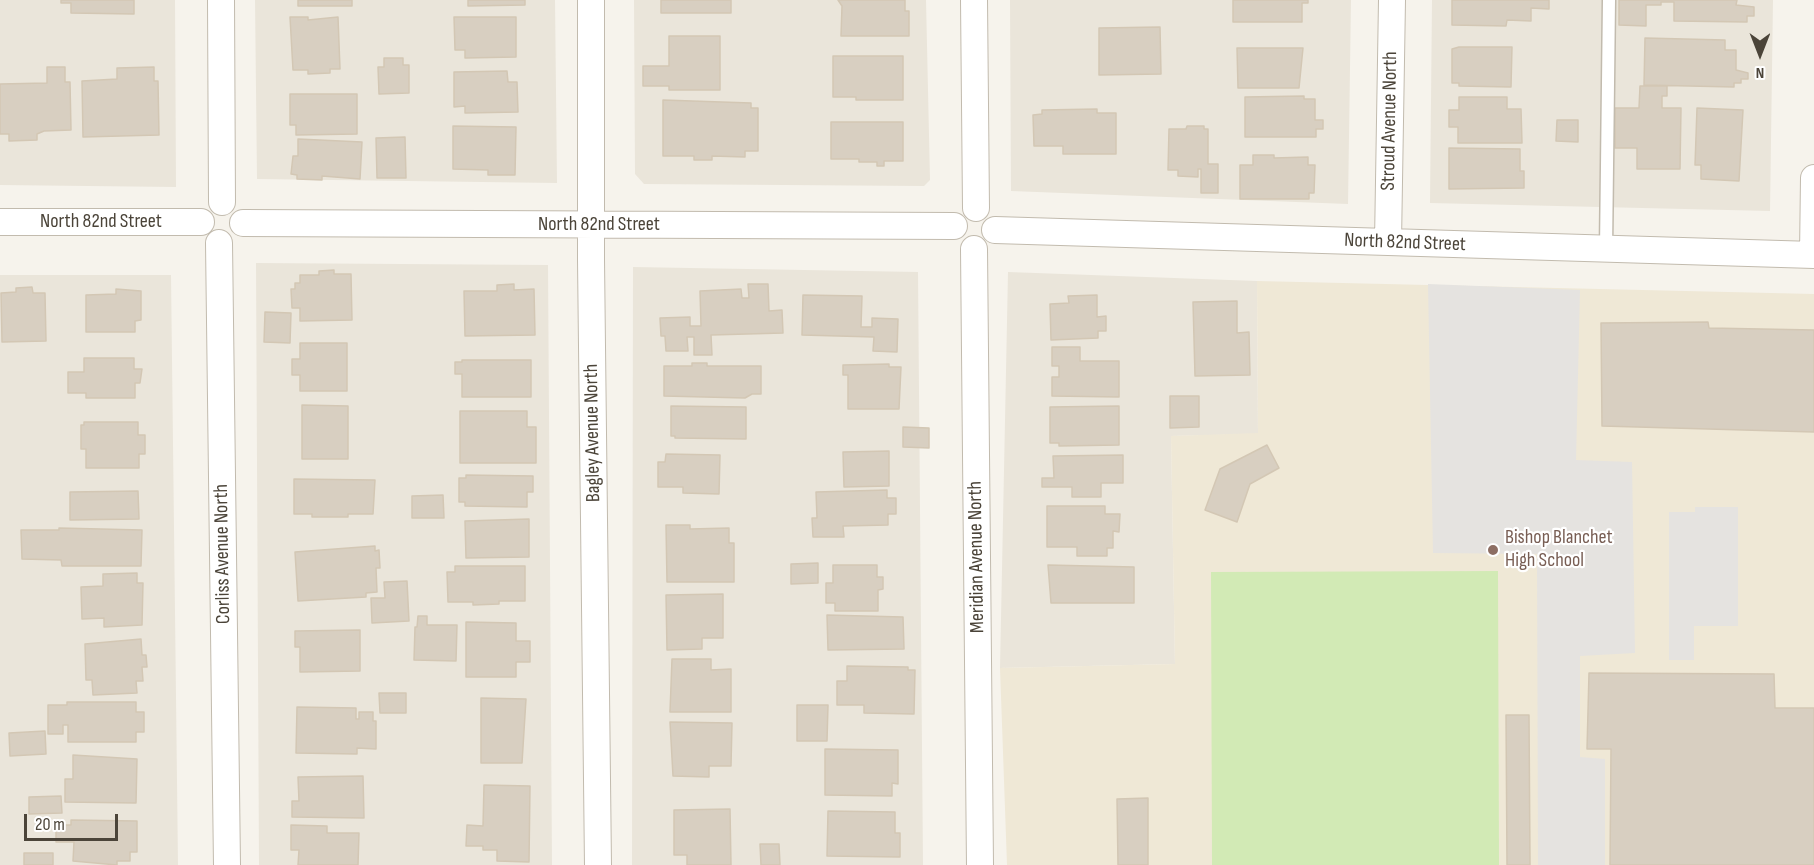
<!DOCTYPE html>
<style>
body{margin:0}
#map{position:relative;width:1814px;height:865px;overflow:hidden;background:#f6f3ec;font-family:"Sofia Sans Condensed",sans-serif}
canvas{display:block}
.north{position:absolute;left:1730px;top:24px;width:60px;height:60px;-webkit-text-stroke:4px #fff;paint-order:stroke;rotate:180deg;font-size:16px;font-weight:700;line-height:24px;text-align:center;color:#4b4439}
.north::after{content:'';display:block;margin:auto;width:21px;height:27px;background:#4b4439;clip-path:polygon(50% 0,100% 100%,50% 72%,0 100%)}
.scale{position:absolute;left:24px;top:814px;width:94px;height:27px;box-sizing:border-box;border:3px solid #4b4439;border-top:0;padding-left:8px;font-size:18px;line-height:21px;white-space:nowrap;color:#4b4439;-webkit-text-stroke:4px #fff;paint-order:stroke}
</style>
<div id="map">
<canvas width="1814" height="865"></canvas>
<div class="north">N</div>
<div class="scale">20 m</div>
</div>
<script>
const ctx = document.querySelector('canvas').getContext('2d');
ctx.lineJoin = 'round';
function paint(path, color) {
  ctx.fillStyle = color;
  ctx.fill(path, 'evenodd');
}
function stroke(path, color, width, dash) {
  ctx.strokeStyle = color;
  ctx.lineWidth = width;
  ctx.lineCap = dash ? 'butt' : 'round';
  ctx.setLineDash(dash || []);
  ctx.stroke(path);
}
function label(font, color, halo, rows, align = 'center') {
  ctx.font = font + ' "Sofia Sans Condensed",sans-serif';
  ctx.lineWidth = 4.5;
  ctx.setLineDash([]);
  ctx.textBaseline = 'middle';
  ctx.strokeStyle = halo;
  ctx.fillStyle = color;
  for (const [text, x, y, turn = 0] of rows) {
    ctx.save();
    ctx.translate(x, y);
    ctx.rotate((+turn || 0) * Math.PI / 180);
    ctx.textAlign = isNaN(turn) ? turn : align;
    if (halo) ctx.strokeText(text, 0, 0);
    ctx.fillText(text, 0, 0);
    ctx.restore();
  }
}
const residential = new Path2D(`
 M0 0H175L176 187 0 185Z
 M255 0H555L557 183 257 179Z
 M634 0H926L930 180 924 186 644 184 635 174Z
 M1010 0H1351L1348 204 1011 191Z
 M1432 0H1773L1770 211 1430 203Z
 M256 263 548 265 552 865H259Z
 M633 267 918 272 923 865H632Z
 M1008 272 1257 281 1258 434 1171 436 1175 664 1000 668Z
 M0 275H171L178 865H0Z`);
const education = new Path2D(`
 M1257 281 1814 294V865H1007L1000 668 1175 664 1171 436 1258 433Z`);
const green = new Path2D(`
 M1498 571 1499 865H1212L1211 572Z`);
const parking = new Path2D(`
 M1428 284 1580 290 1576 460 1632 462 1635 653 1580 656V757L1605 759V865H1538L1537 554 1433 553Z
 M1695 507H1738V626H1694V660H1669V512H1695Z`);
const building = new Path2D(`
 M61 0H134V14L71 13V3H61Z
 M298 0H352V6H298Z
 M468 0H525V5L468 6Z
 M661 0H731V13H661Z
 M838 0H905V11H909V36H841L842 6Z
 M1233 0H1308V3H1302V22H1233Z
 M1452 0H1549V9L1531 8V21L1507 20 1506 26 1452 25Z
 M1619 0H1737L1736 5 1754 7V16H1747V22L1674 21V2H1661V5H1646V26L1619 25Z
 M290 17H308V20L338 17 340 69H330V73L308 74V70H293Z
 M454 17H516V57L465 58V50H455Z
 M1160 27 1161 74 1099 75V28Z
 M669 36H720V90H669V86H643V66H669Z
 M1645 38 1725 40V50H1736V70L1748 73V79H1741V83H1734V87L1644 85Z
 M1459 47H1512L1511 87 1459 86V83H1452V49Z
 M1237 48H1303L1299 88H1238Z
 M833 56H903V100H856V97H833Z
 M384 58H403V65H409V93L379 94 378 67H384Z
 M47 67H65V82H70L71 130 44 131 37 134V140L9 141V134H0V84L47 83Z
 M154 67V81H158L159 135 83 137 82 81 117 79V68Z
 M507 71 508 82H517L518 112 465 113V106L454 107V72Z
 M1640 86H1667V96H1662V108H1681L1680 169H1637V148H1615V108H1639Z
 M290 94H357V134L296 135V125H290Z
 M1304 96V99H1315V120H1323V129H1316V137H1245V97Z
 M1459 97H1507V109H1521L1522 143H1458V127H1449V110H1459Z
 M663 100 751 103V108H758V151H745V157L712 156V160H694V156H663Z
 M1697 108 1743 110 1739 181 1701 179V165H1695Z
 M1097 109V113H1116V154H1063V146H1034L1033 115 1042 114V110Z
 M1557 120H1578V142L1556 141Z
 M831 122H903V161H884V166H877V162H859V159H831Z
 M453 126 516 127 515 175H488V170L453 169Z
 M1187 126H1204V129H1208V164H1218V193H1201V169H1198V177L1178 176V170H1168L1169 129H1186Z
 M405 137 406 178H377L376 138Z
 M298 139 362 142 360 179 322 176V180L297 179V175L291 174 293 156H298Z
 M1449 148 1520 149V171H1524V188L1449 189Z
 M1253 155H1274V158L1308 157V165H1315L1314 193H1309V199H1240V165H1253Z
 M334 270V274H351L352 320 300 321V308H292L291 289H295V283H300V275H319V271Z
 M514 284V290L534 289 535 335 465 336 464 291H497V285Z
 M748 284H768L769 311 782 310 783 333 711 335 712 355H694V337H687L688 351H666L665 336H661L660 318 690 317V326H701L700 291 741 289 742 298H749Z
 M32 287 33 293H45L46 341 2 342 1 293 16 292V288Z
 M116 289 141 291V320L135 321V332H86V295L116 294Z
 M803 295 862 296 861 327H872V318L898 319 897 352 873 351 874 337 802 335Z
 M1097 295V317L1106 316V331H1098V338L1051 340 1050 304 1069 303 1068 296Z
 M1237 301V333L1249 332 1250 375 1195 376 1193 302Z
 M265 312 291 313 290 343 264 342Z
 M1708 322 1709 328 1814 330V432L1602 426 1601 323Z
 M300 343H347V391H300V375H292V359H300Z
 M1052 347H1080V361H1119V397L1052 396V377H1059V366H1052Z
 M84 358H134V369H142L140 383H135V398H86V393H68V372H84Z
 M462 360H531V397H462V374H455V362H462Z
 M692 363H707V366H761V394H752L745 398 664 396V366H692Z
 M889 364V367H901L899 409H848V375H843V365Z
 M1170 396H1199V427L1170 428Z
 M302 405 348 406V459H302Z
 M671 406 746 407V439L675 438V436H671Z
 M1119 406V445L1059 446V443H1050V407Z
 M460 411H527V427H536V463H460Z
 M84 422H138V435H145V454H139V468H86V449H81V425H84Z
 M903 427 929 428V448L903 447Z
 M1267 445 1279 468 1250 484 1237 522 1205 510 1220 469Z
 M889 451V486L844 487 843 452Z
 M666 454 720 455 719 494 683 493V487H658V462H665Z
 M1123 455V483H1101V497H1072V487H1042V478H1054L1053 456Z
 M466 475 533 476V492H527V507L465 506V502H459V478H466Z
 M294 479 375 480 373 514H348V517H312V514H294Z
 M887 490V498H896V514H888V525L843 526 844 537H813L812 518H817L816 492Z
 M138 491 139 519 70 520V492Z
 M443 495 444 518H412V496Z
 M1047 506H1105V514H1120L1119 532 1113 531V548H1107V556H1077V547H1047Z
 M529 519V557L466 558 465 521Z
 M666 525H690V529L729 528V543H734V582H667Z
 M59 528 142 530 141 566H62L61 560 22 559 21 530H59Z
 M375 546V551L379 550 380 568H376L377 592 366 593V597L298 601 295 552Z
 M818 563V583L791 584V564Z
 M833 565H877V577H883V589L878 590V611H835V603H826V583H833Z
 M1048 565 1134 567V603H1051Z
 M455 566H525V601H499V604L473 605V602H448L447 572H455Z
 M137 573V583H143L142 625 104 627V618L82 619 81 587 103 586V574Z
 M407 581 409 621 372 623 371 598H385L384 582Z
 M723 594V638H702V649L667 650 666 595Z
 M827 615 903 617 904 649 828 650Z
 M418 616H427V625H457L456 661 414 660 415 627H417Z
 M466 622 516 623V641H530V662H516V677H466Z
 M360 630V671L300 672V647H295V631Z
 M141 639 142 655H146L147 667H142L143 681H136L137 693 93 695 92 680H86L85 644Z
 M672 659H711V670L731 669V712H670Z
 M847 666 908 667V670H915L914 714 864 713V705H837V681H847Z
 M1589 673 1774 674 1775 708H1814V865H1610L1611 749H1587Z
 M379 693H406V713H380Z
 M481 698 526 699 522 763H481Z
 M67 702H136V712H144V732H136V742H68V725H63V734H48V705H67Z
 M797 705H828L827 741H797Z
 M297 707 356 708V719H359V712H373V721H376V749L357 748V754L296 753Z
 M1506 715H1529L1530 865H1507Z
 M670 722 732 723 731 766H709V777L673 776Z
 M45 731 46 754 10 756 9 733Z
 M825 749 898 750V784L892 783V796L825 795Z
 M73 755 137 759 136 803 65 802V779H73Z
 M363 776 364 818 292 817V801H299L298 777Z
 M484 785 530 786 529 862 497 861V850H483V846H466L467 825 483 826Z
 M61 796 62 813 29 814V797Z
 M1148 798V865H1118L1117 799Z
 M730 809 731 865H687V855H674V810Z
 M828 811 895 812V833H900V857L827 856Z
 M71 820 137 821V852H130V861H117V865L73 861 74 842H56V825H71Z
 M291 825 327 826V833H359L358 865H298L299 850H291Z
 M760 844H779L780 865H761Z
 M24 853H53V865H24Z`);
const service = new Path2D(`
 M1606 249 1609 0`);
const minor = new Path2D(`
 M221 0 222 202
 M591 0V260L598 865
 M974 0 976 208
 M0 222H201
 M243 223 954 226
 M995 230 1814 255
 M1388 242 1392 0
 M219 243 227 865
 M974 249 980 865
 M1813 255 1814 178`);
const markers = [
 [1493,550,6,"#8d6e63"]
];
const streetNames = [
 ["Stroud Avenue North",1390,121,-89],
 ["North 82nd Street",101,222],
 ["North 82nd Street",599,225],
 ["North 82nd Street",1405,243,2],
 ["Bagley Avenue North",593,433,-91],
 ["Corliss Avenue North",223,554,-91],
 ["Meridian Avenue North",977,557,-91]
];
const educationNames = [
 ["Bishop Blanchet",1505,538],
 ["High School",1505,561]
];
paint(residential, '#eae5da');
paint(education, '#efe8d6');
paint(green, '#d2eab5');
paint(parking, '#e5e3e0');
paint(building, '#d8cfc1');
stroke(building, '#d3c7b4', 1.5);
stroke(service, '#c2bbae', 15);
stroke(minor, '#c2bbae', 28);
stroke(service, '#fff', 12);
stroke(minor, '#fff', 26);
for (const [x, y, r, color] of markers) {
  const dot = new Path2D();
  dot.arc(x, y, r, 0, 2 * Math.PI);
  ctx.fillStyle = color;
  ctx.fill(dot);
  stroke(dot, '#fff', 2);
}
label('20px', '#4b4439', '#fff', streetNames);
label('20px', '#785e54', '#fff', educationNames, 'left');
</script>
